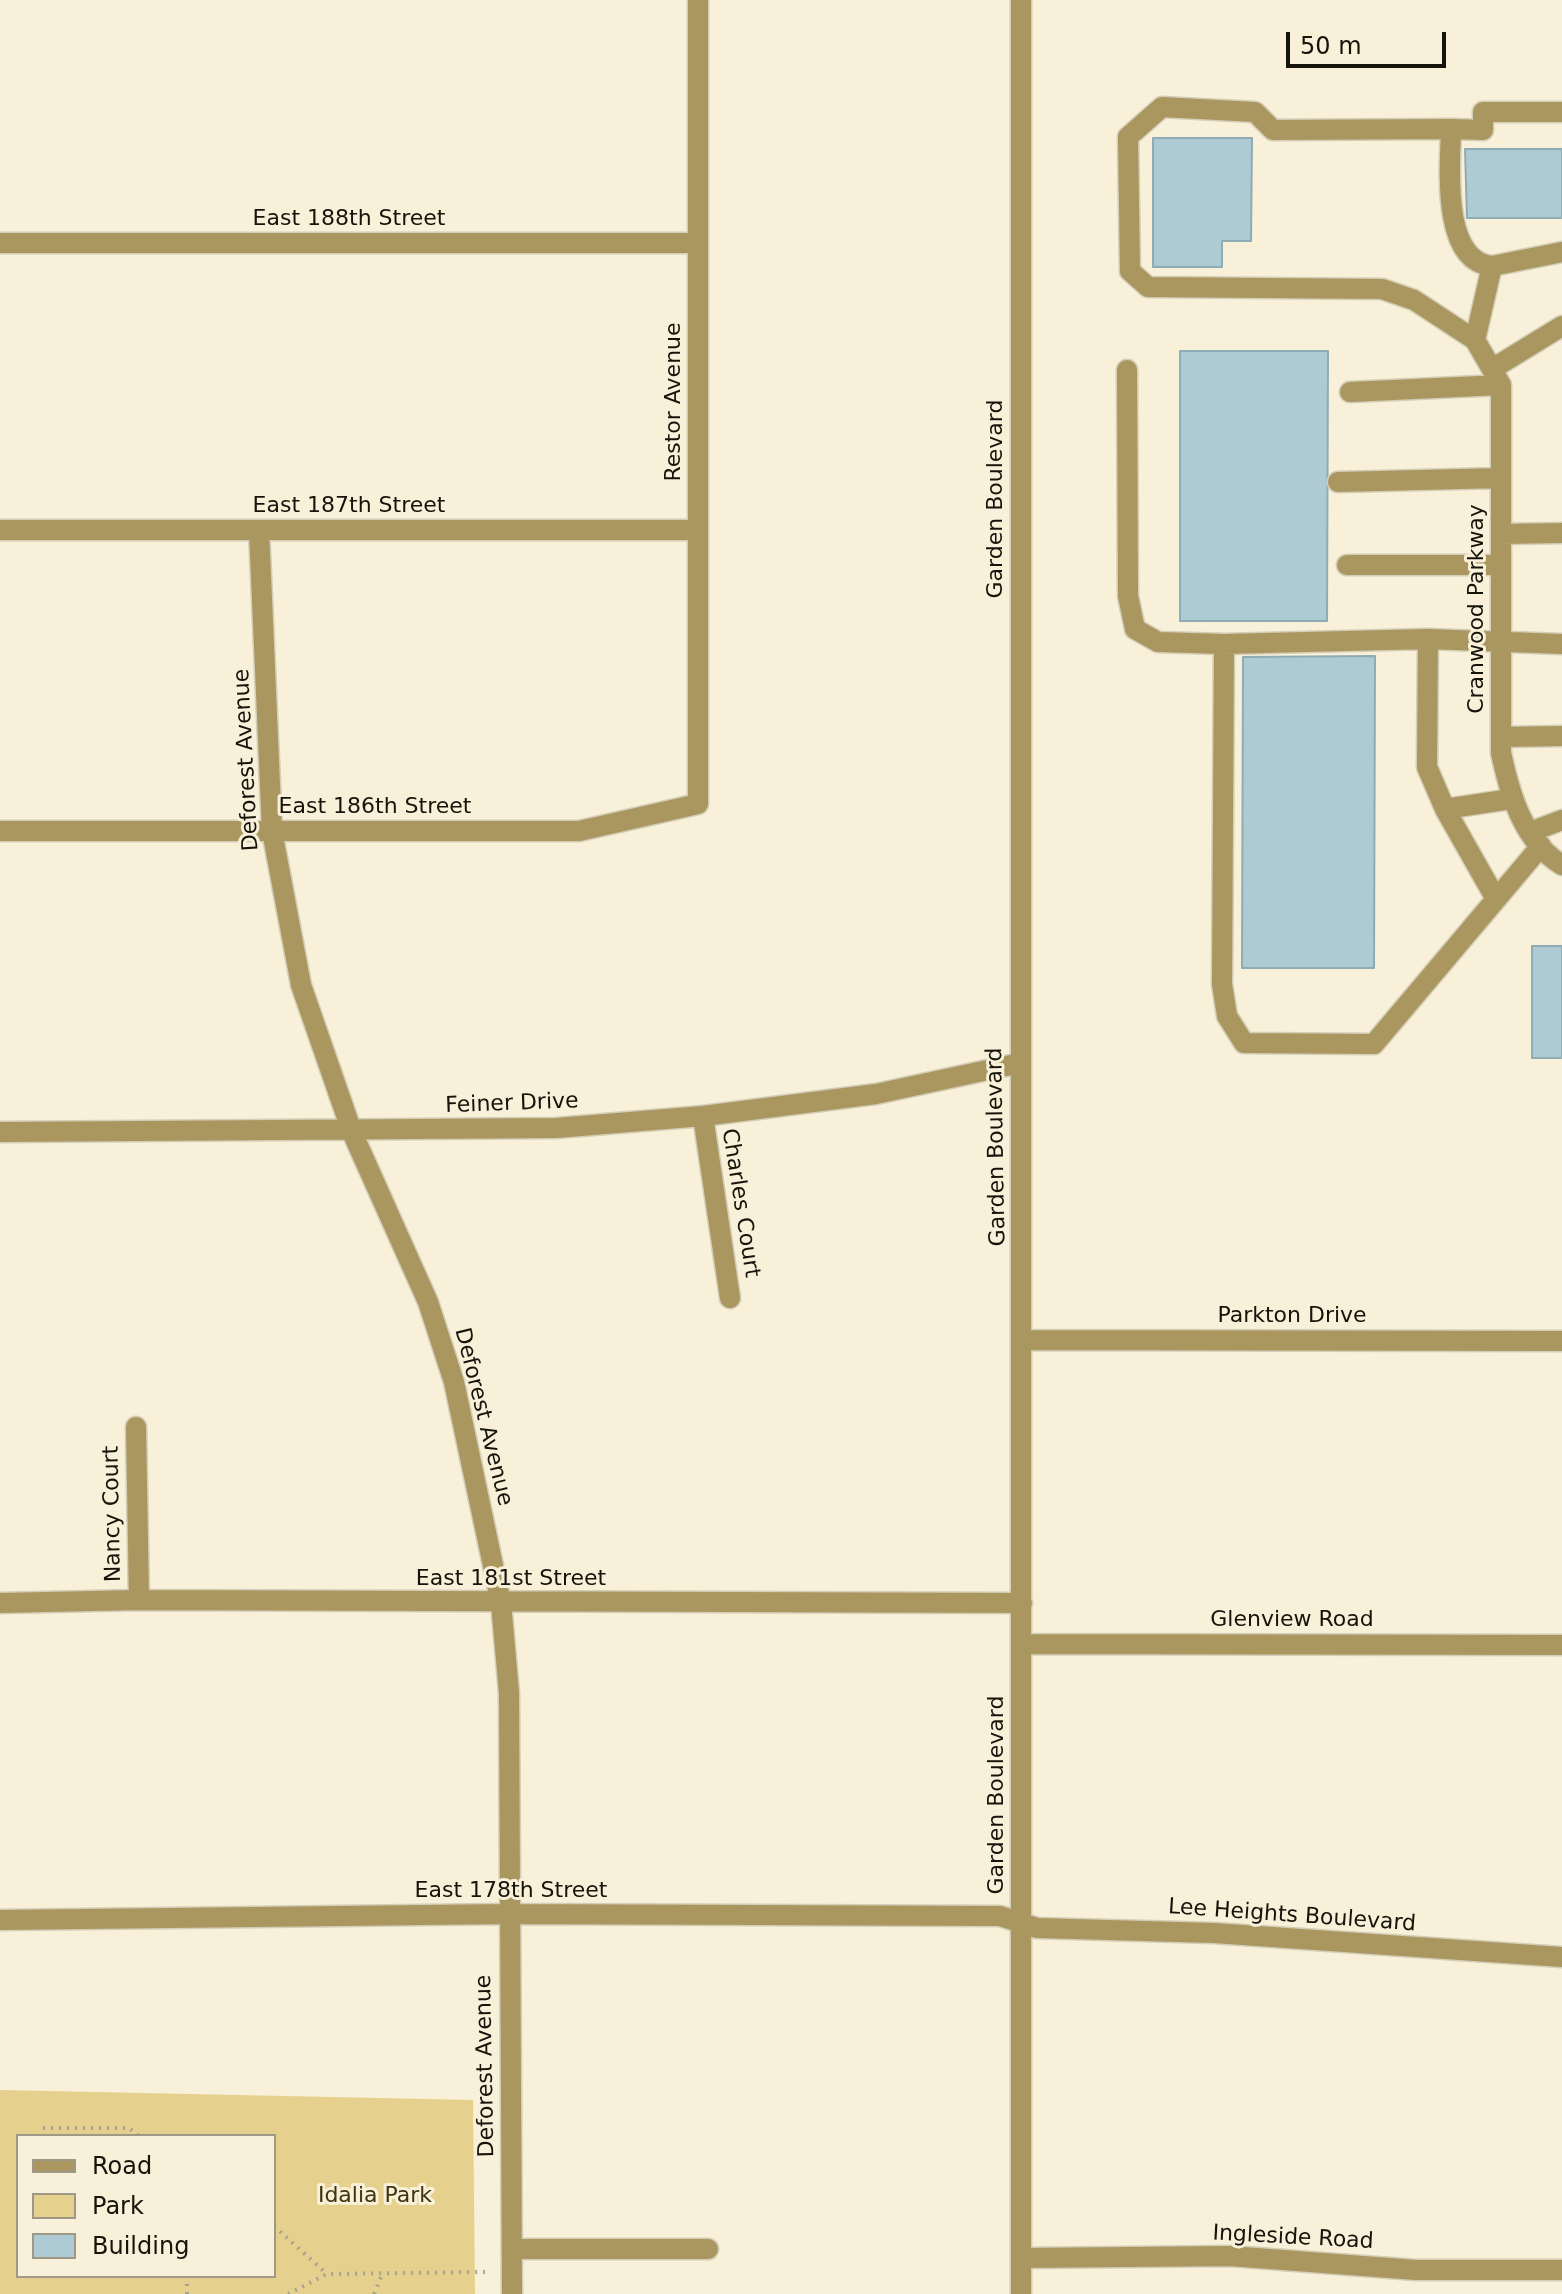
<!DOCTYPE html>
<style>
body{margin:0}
#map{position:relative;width:1562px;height:2294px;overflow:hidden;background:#f8f0d8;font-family:"DejaVu Sans",sans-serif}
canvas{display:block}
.legend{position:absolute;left:16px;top:2134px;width:260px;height:144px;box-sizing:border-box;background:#f8f0d8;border:2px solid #9e9886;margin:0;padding:10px 14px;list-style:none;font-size:24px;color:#16130b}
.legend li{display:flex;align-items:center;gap:16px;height:40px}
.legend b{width:40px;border:2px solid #9e9886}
.scale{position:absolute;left:1286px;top:32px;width:160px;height:36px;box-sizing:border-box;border:4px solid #16130b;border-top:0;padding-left:10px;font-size:24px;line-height:28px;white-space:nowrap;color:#16130b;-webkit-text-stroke:6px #f8f0d8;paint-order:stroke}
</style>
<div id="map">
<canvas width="1562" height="2294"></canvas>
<ul class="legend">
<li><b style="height:10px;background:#a9975f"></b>Road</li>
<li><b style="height:22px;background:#e6d08e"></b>Park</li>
<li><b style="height:22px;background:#aecad3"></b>Building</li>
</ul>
<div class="scale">50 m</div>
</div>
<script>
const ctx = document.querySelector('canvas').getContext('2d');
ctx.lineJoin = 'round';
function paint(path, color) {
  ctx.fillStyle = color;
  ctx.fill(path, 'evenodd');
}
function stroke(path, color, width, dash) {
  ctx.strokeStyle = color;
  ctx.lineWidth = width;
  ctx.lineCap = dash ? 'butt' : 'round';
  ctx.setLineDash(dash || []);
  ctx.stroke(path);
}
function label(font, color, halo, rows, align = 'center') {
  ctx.font = font + ' "DejaVu Sans",sans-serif';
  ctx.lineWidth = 6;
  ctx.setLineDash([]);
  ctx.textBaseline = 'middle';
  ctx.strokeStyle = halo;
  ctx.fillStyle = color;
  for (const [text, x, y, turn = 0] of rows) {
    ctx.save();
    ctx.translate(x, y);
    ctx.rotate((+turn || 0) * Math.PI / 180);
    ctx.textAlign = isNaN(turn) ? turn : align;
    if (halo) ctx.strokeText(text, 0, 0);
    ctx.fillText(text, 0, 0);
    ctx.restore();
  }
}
const green = new Path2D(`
 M0 2090 473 2100 475 2294H0ZM274 2136V2276H18V2136Z`);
const building = new Path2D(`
 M1153 138H1252L1251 241H1222V267H1153Z
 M1465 149H1562V218H1467Z
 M1180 351H1328L1327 621H1180Z
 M1375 656 1374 968H1242L1243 657Z
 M1532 946H1562V1058H1532Z`);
const path = new Path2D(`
 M43 2128H129L139 2136
 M274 2226 327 2274
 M187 2276V2294
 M288 2294 327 2274 485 2272
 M374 2294 383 2272`);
const minor = new Path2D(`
 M1021 0V2294
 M1451 129 1483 130V112H1562
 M0 243H698
 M1492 266 1562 252
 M1475 340 1492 266C1441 261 1450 166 1451 129L1273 130 1255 112 1162 107 1128 137 1130 271 1148 287 1382 289 1414 300 1475 340 1501 385V753C1510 795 1523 841 1562 865
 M1492 369 1562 326
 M1127 370 1128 596 1135 629 1158 642 1224 644 1222 984 1227 1016 1244 1043 1374 1044 1541 846
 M1350 392 1501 385
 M1338 482 1501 478
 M0 530H698
 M259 530 272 831 301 985 352 1132 428 1302 454 1382 501 1603 509 1693 512 2294
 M1501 534 1562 533
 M1347 565H1501
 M1428 639 1427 767 1445 809 1511 799
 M1224 644 1428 639 1562 644
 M1501 737 1562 736
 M1445 809 1496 899
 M0 831H579L698 804V0
 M1530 832 1562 820
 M703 1116 730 1298
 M0 1132 556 1128 703 1116 876 1094 1020 1063
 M1023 1340 1562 1341
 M136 1427 139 1600
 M0 1603 139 1600 1022 1603
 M1022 1644 1562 1645
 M0 1920 508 1914 1000 1916 1037 1928 1214 1933 1562 1957
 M513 2249H708
 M1022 2258 1230 2256 1416 2270H1562`);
const streetNames = [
 ["East 188th Street",349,219],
 ["Restor Avenue",674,402,-90],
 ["Garden Boulevard",996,499,-90],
 ["East 187th Street",349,506],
 ["Cranwood Parkway",1477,609,-90],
 ["Deforest Avenue",247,760,-93],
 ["East 186th Street",375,807],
 ["Feiner Drive",512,1104,-2],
 ["Garden Boulevard",997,1147,-91],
 ["Charles Court",740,1203,81],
 ["Parkton Drive",1292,1316],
 ["Deforest Avenue",483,1417,76],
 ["Nancy Court",113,1514,-91],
 ["East 181st Street",511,1579],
 ["Glenview Road",1292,1620],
 ["Garden Boulevard",997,1795,-90],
 ["East 178th Street",511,1891],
 ["Lee Heights Boulevard",1292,1916,4],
 ["Deforest Avenue",486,2066,-91],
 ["Ingleside Road",1293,2238,3]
];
const parkNames = [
 ["Idalia Park",375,2196]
];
paint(green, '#e6d08e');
paint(building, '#aecad3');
stroke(building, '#8fabb3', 2);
stroke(minor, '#d4cdb7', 23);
stroke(path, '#a7a18f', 4, [2, 6]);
stroke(minor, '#a9975f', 20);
label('22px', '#16130b', '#f8f0d8', streetNames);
label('22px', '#40340e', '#f8f0d8', parkNames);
</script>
